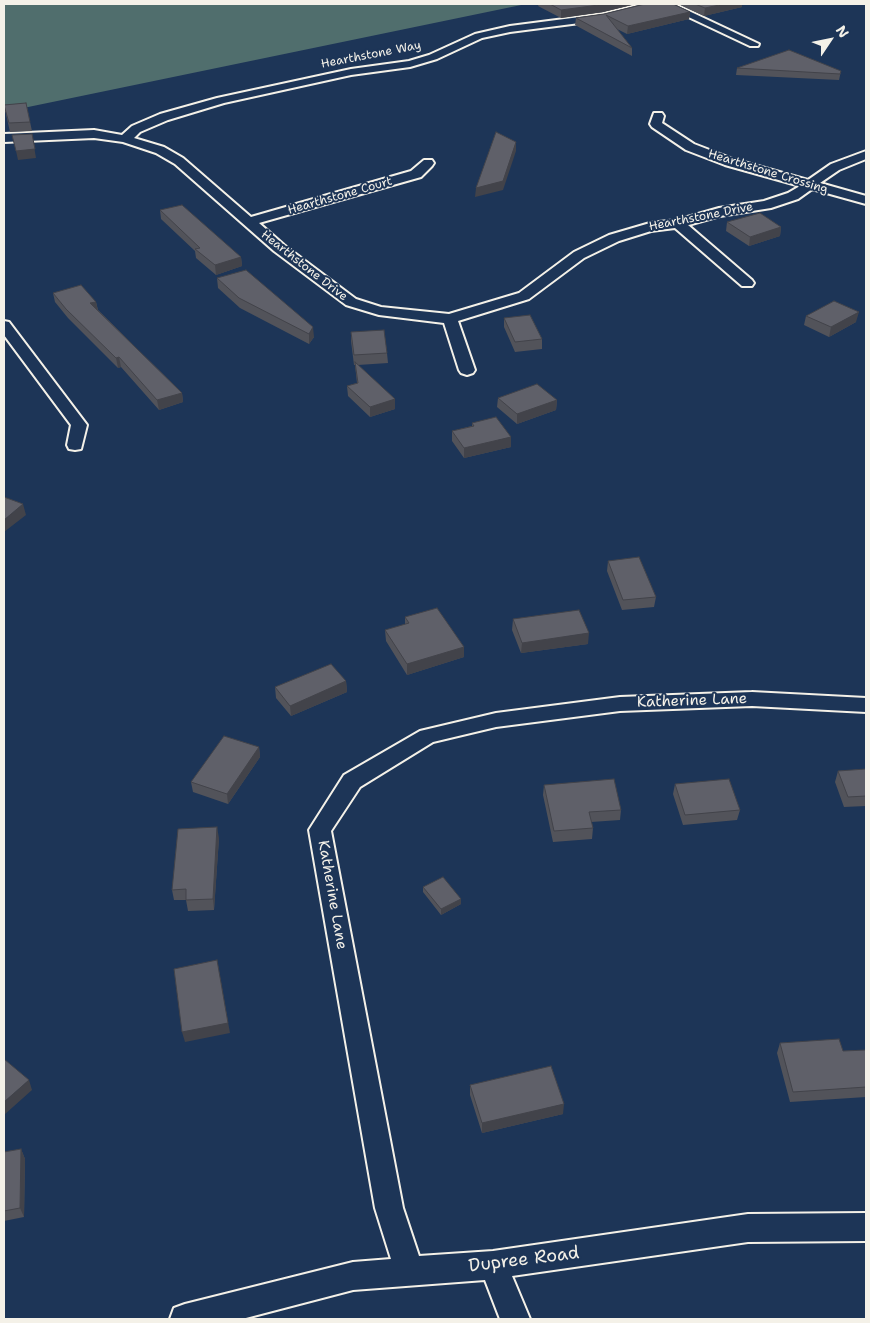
<!DOCTYPE html>
<style>
body{margin:0}
#map{position:relative;width:870px;height:1323px;overflow:hidden;background:#1d3557;font-family:"Shantell Sans",sans-serif}
canvas{display:block}
.frame{position:absolute;inset:0;border:5px solid #f4f1e8;pointer-events:none}
.north{position:absolute;left:805px;top:15px;width:50px;height:50px;-webkit-text-stroke:4px #1d3557;paint-order:stroke;rotate:56deg;font-size:14px;font-weight:700;line-height:20px;text-align:center;color:#f4f1e8}
.north::after{content:'';display:block;margin:auto;width:18px;height:22px;background:#f4f1e8;clip-path:polygon(50% 0,100% 100%,50% 72%,0 100%)}
</style>
<div id="map">
<canvas width="870" height="1323"></canvas>
<div class="frame"></div>
<div class="north">N</div>
</div>
<script>
const context = document.querySelector('canvas').getContext('2d');
context.lineJoin = 'round';
function fill(path, color) {
  context.fillStyle = color;
  context.fill(path, 'evenodd');
}
function shape(rows) {
  const path = new Path2D();
  for (const r of rows) {
    path.moveTo(r[0], r[1]);
    for (let i = 2; i < r.length; i += 2) path.lineTo(r[i], r[i + 1]);
  }
  return path;
}
function strokePath(path, color, width, dash) {
  context.strokeStyle = color;
  context.lineWidth = width;
  context.lineCap = dash ? 'butt' : 'round';
  context.setLineDash(dash || []);
  context.stroke(path);
}
function label(font, color, halo, rows, align = 'center') {
  context.font = font + ' "Shantell Sans",sans-serif';
  context.lineWidth = 4;
  context.setLineDash([]);
  context.textBaseline = 'middle';
  context.strokeStyle = halo;
  context.fillStyle = color;
  for (const [text, x, y, turn = 0] of rows) {
    context.save();
    context.translate(x, y);
    context.rotate((+turn || 0) * Math.PI / 180);
    context.textAlign = isNaN(turn) ? turn : align;
    if (halo) context.strokeText(text, 0, 0);
    context.fillText(text, 0, 0);
    context.restore();
  }
}
fill(shape([
 [4,4,526,4,4,112]
]), '#506e6d');
const street = shape([
 [643,4,659,4,658,6,603,20,510,32,482,38,437,59,410,67,351,75,224,103,168,120,140,132,134,138,164,147,183,158,251,217,411,171,424,160,432,160,434,163,432,166,421,177,259,223,284,245,356,299,381,307,449,314,519,293,574,252,609,235,650,223,677,220,719,208,764,201,788,193,800,186,725,165,686,150,652,127,650,124,654,113,662,113,664,116,662,123,694,144,733,159,808,180,831,164,866,151,866,159,839,170,820,183,866,196,866,204,812,189,798,199,771,208,720,216,688,225,752,280,754,283,752,286,742,286,675,228,651,231,619,241,584,258,529,299,458,321,475,370,473,373,467,375,461,373,459,370,444,323,379,315,346,305,274,251,175,164,156,153,123,142,94,138,4,142,4,134,94,130,122,135,132,126,160,114,217,98,351,69,409,61,429,55,475,34,510,26,603,14,643,4],
 [661,4,674,4,759,44,758,46,750,46,661,4],
 [4,321,9,322,87,425,81,449,75,450,69,449,67,445,71,425,4,335,4,321],
 [752,692,866,698,866,712,752,706,620,711,496,727,433,742,360,787,331,831,403,1208,419,1256,493,1251,748,1214,866,1213,866,1241,748,1242,512,1276,530,1319,500,1319,485,1280,353,1290,242,1319,170,1319,174,1308,185,1304,353,1262,391,1259,375,1208,309,830,344,775,420,731,496,713,620,697,752,692]
]);
strokePath(street, '#f4f1e8', 4);
fill(street, '#1d3557');
fill(shape([
 [539,4,636,4,603,12,561,18,538,6],
 [678,4,742,4,742,7,704,16],
 [690,12,689,19,627,34,617,29,632,48,632,56,575,25,576,18,604,14],
 [737,68,841,71,839,80,736,75],
 [26,103,32,131,10,132,4,105],
 [160,210,241,257,242,266,216,275,196,258,195,251,161,219],
 [727,222,781,227,780,236,749,246,726,231],
 [217,278,314,337,309,344,240,308,218,288],
 [53,293,96,302,98,310,182,393,183,402,159,410,121,367,118,368,68,318,55,302],
 [806,316,856,322,829,337,804,325],
 [504,318,542,339,542,349,515,352,504,327],
 [351,332,387,353,388,363,358,365,395,399,395,409,370,417,348,396,347,386,357,383,355,365,354,365,351,341],
 [498,398,557,400,556,410,517,424,497,407],
 [472,423,511,447,464,458,452,441,452,431,472,426],
 [608,561,656,597,654,607,622,610,607,571],
 [405,617,464,647,464,657,407,675,386,641,385,630,405,625],
 [513,619,588,644,521,653,512,630],
 [346,681,347,692,291,716,276,698,275,687],
 [259,747,260,757,228,804,193,792,191,782],
 [866,769,866,806,844,807,835,782,838,771],
 [675,784,740,810,737,820,683,825,673,794],
 [544,785,621,810,620,820,591,822,593,828,592,839,553,842,543,795],
 [219,838,214,910,188,911,186,900,174,900,172,890],
 [423,887,461,904,441,915,423,892],
 [780,1043,843,1051,866,1050,866,1097,790,1102,777,1053],
 [470,1085,563,1114,482,1133,470,1095],
 [21,1149,25,1159,24,1217,4,1221,4,1152]
]), '#52535a');
fill(shape([
 [606,4,636,4,603,12,561,18,561,10],
 [724,4,742,4,742,7,704,16,705,8],
 [690,12,689,19,627,34,628,26],
 [32,134,36,158,18,160,16,151],
 [516,142,516,151,503,190,475,197,476,188],
 [781,227,780,236,749,246,750,237],
 [241,257,242,266,216,275,215,265],
 [96,302,98,311,90,303],
 [859,312,856,322,829,337,831,327],
 [313,327,314,337,309,344,309,334],
 [119,357,121,367,118,368,116,358],
 [182,393,183,402,159,410,157,400],
 [395,399,395,409,370,417,370,407],
 [557,400,556,410,517,424,517,414],
 [511,437,511,447,464,458,464,448],
 [23,504,26,515,4,532,4,520],
 [589,633,588,644,521,653,522,643],
 [464,647,464,657,407,675,407,664],
 [346,681,347,692,291,716,290,706],
 [259,747,260,757,228,804,227,794],
 [217,827,219,838,214,910,213,899],
 [461,899,461,904,441,915,441,909],
 [217,960,230,1033,185,1042,182,1032],
 [29,1080,32,1090,4,1115,4,1102],
 [564,1104,563,1114,482,1133,482,1123],
 [21,1149,25,1159,24,1217,20,1208]
]), '#42434a');
const building = shape([
 [550,4,606,4,561,10,550,4],
 [645,4,673,4,690,12,628,26,606,15,632,48,576,18,604,14,645,4],
 [695,4,724,4,705,8,695,4],
 [789,50,841,71,840,74,737,68,789,50],
 [26,103,30,122,9,123,4,105,26,103],
 [496,132,516,142,503,181,476,188,496,132],
 [32,134,35,149,16,151,12,135,32,134],
 [182,205,241,257,215,265,195,249,200,248,160,210,182,205],
 [760,213,781,227,750,237,727,222,760,213],
 [246,270,313,327,309,334,239,298,217,278,246,270],
 [81,285,96,302,90,303,182,393,157,400,119,357,116,358,66,309,53,293,81,285],
 [834,301,859,312,831,327,806,316,834,301],
 [530,315,542,339,515,342,504,318,530,315],
 [384,330,387,353,354,355,351,332,384,330],
 [355,362,395,399,370,407,347,386,358,383,355,362],
 [537,384,557,400,517,414,498,398,537,384],
 [496,417,511,437,464,448,452,431,474,426,472,423,496,417],
 [4,497,23,504,4,520,4,497],
 [639,557,656,597,623,600,608,561,639,557],
 [437,608,464,647,407,664,385,630,409,623,405,617,437,608],
 [579,610,589,633,522,643,513,619,579,610],
 [331,664,346,681,290,706,275,687,331,664],
 [224,736,259,747,227,794,191,782,224,736],
 [866,769,866,796,848,797,838,771,866,769],
 [614,779,621,810,589,812,593,828,554,831,544,785,614,779],
 [729,779,740,810,685,815,675,784,729,779],
 [217,827,213,899,186,900,186,889,172,890,178,829,217,827],
 [443,877,461,899,441,909,423,887,443,877],
 [217,960,228,1023,182,1032,174,969,217,960],
 [839,1039,843,1051,866,1050,866,1087,793,1092,780,1043,839,1039],
 [4,1059,29,1080,4,1102,4,1059],
 [551,1066,564,1104,482,1123,470,1085,551,1066],
 [21,1149,20,1208,4,1211,4,1152,21,1149]
]);
fill(building, '#5f6069');
strokePath(building, '#42434a', 1);
label('12px', '#f4f1e8', '#1d3557', [
 ["Hearthstone Way",371,55,-11],
 ["Hearthstone Crossing",768,172,17],
 ["Hearthstone Court",340,196,-16],
 ["Hearthstone Drive",701,217,-11],
 ["Hearthstone Drive",304,266,38]
]);
label('15px', '#f4f1e8', '#1d3557', [
 ["Katherine Lane",692,701,-2],
 ["Katherine Lane",332,895,80]
]);
label('18px', '#f4f1e8', '#1d3557', [
 ["Dupree Road",524,1260,-7]
]);
</script>
